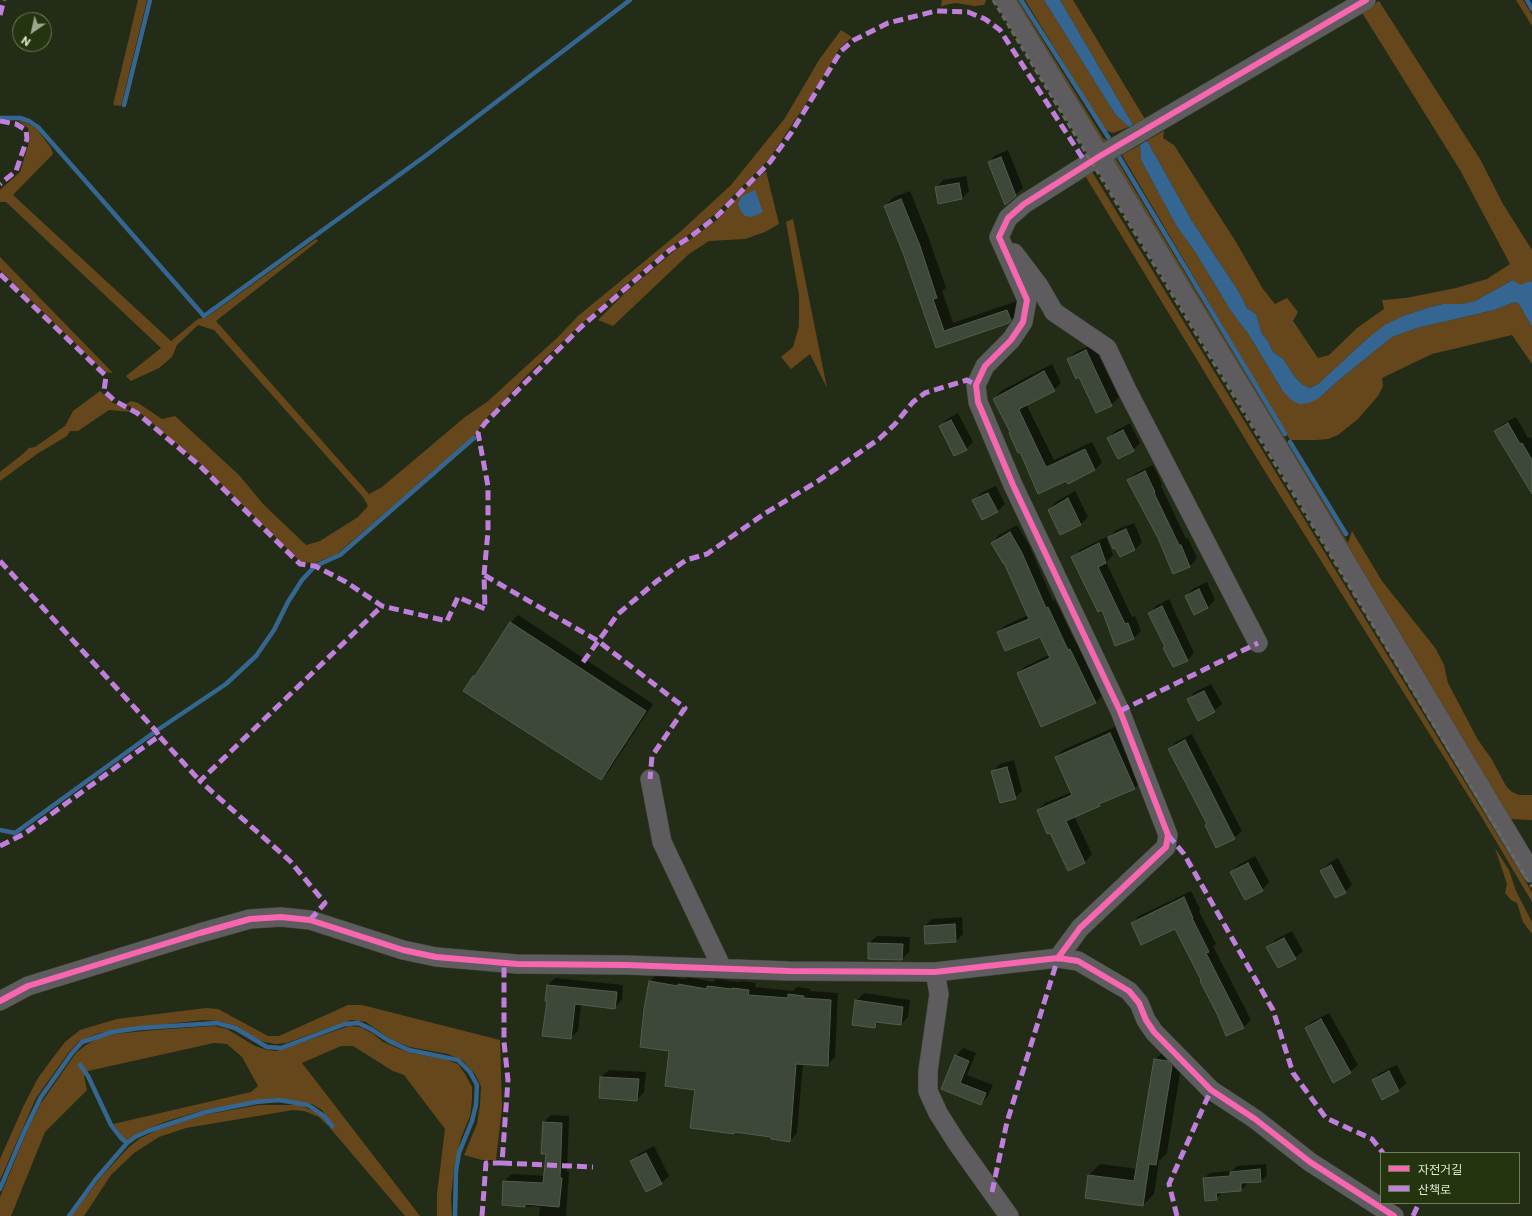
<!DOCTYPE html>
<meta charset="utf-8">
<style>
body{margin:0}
#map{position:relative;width:1532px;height:1216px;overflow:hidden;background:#232c16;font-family:Commissioner,"Noto Sans KR",sans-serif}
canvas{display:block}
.legend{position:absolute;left:1380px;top:1152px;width:140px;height:52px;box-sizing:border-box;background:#24340e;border:1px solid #6e7c5c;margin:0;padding:5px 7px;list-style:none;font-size:12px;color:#dee9d2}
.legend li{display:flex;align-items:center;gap:8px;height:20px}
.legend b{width:20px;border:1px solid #6e7c5c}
.north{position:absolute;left:12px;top:12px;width:40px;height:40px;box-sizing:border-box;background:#24340e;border:1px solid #6e7c5c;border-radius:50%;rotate:214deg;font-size:11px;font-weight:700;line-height:16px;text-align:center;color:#dee9d2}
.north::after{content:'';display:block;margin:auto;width:14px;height:18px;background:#9da790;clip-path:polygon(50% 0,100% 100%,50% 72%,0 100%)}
</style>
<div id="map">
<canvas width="1532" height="1216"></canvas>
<ul class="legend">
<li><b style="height:5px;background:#f766af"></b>자전거길</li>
<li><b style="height:5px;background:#c07fdc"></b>산책로</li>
</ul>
<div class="north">N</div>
</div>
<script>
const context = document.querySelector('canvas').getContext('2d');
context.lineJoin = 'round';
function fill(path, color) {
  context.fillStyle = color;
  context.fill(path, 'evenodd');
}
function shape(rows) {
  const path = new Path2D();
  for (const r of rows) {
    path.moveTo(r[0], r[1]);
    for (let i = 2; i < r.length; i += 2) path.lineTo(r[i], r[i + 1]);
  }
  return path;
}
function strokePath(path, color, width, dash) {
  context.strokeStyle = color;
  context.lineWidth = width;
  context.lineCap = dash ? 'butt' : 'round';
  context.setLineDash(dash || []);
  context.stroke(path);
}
fill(shape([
 [138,0,147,0,121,106,113,105],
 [942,0,986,0,986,1,984,5,975,6,955,3,941,6],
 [1010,0,1018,0,1103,138,1110,143,1105,146],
 [1025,0,1044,0,1115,114,1129,127,1113,133,1105,130],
 [1060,0,1073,0,1145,119,1133,125],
 [1516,0,1523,0,1532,15,1532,26],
 [1379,1,1480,159,1503,204,1532,250,1532,282,1530,281,1520,286,1513,280,1475,301,1462,304,1443,304,1427,308,1403,316,1368,338,1318,384,1310,388,1303,385,1295,377,1283,359,1273,352,1268,341,1262,334,1256,314,1247,308,1239,292,1192,221,1148,142,1146,141,1164,131,1163,138,1174,145,1236,242,1263,289,1275,304,1287,298,1298,312,1293,321,1318,358,1329,355,1357,328,1384,309,1382,300,1406,298,1456,288,1487,279,1510,264,1460,170,1361,11],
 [841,30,852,37,839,49,817,87,769,159,716,213,688,235,670,247,625,285,580,325,527,375,500,405,483,421,476,434,337,554,315,563,301,562,202,465,138,411,126,404,131,401,138,403,162,419,175,416,239,475,264,505,306,545,320,541,358,517,368,506,363,497,214,330,198,325,177,345,172,357,159,368,131,381,126,376,161,348,6,202,0,202,0,190,20,172,30,139,28,128,17,120,27,123,36,128,51,148,53,154,13,195,171,341,198,319,207,317,316,239,318,241,216,321,369,494,382,487,465,417,487,402,558,337,578,316,680,232,731,185,785,118,819,60],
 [1140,145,1141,160,1177,227,1194,250,1231,311,1249,335,1282,390,1319,398,1339,380,1392,337,1417,328,1494,310,1515,302,1519,304,1532,327,1532,364,1512,335,1432,354,1382,378,1383,386,1378,396,1358,419,1338,435,1328,439,1316,440,1290,440,1122,155],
 [1115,157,1348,543,1352,531,1382,581,1436,649,1444,665,1448,683,1478,740,1491,758,1506,786,1512,792,1519,795,1532,795,1532,820,1509,819,1109,161],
 [1091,170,1532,892,1532,902,1481,816,1264,470,1084,174],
 [766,171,779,224,765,232,745,239,709,241,689,254,613,326,598,320,627,291,673,252,717,220,748,186],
 [793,219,827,388,810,354,791,369,781,357,793,347,799,326,799,295,786,222],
 [0,257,113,373,105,372,0,270],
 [100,391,113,403,133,412,109,410,78,431,70,431,67,436,37,454,0,481,0,472,24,453,29,448,35,447,65,426,73,411],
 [1495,848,1509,870,1516,891,1532,922,1532,934,1523,922,1517,903,1511,900,1505,893,1507,884],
 [348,1005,362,1005,500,1040,502,1107,496,1160,482,1160,464,1155,477,1124,480,1105,481,1086,475,1074,462,1060,448,1054,410,1047,391,1040,366,1022,351,1020,286,1043,275,1044,265,1042,256,1039,235,1026,220,1021,203,1020,133,1028,99,1033,79,1041,69,1052,36,1098,0,1180,0,1159,24,1105,38,1078,52,1059,65,1042,80,1030,117,1019,206,1008,218,1009,268,1036,279,1036],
 [214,1026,227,1029,255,1046,267,1050,277,1051,349,1026,360,1027,372,1033,383,1042,397,1048,411,1053,443,1059,458,1064,465,1074,472,1087,472,1100,470,1116,461,1138,454,1168,451,1197,452,1216,437,1216,437,1194,445,1129,404,1075,393,1071,353,1046,341,1046,302,1063,420,1216,405,1216,330,1128,319,1117,304,1111,293,1110,186,1128,159,1137,134,1153,111,1175,84,1216,71,1216,101,1177,128,1148,139,1139,157,1130,204,1115,259,1105,300,1105,320,1114,330,1128,334,1126,322,1110,312,1104,277,1098,204,1110,167,1121,142,1131,126,1141,113,1124,251,1092,258,1086,242,1057,227,1044,214,1043,88,1071,84,1076,87,1090,45,1132,11,1216,0,1216,0,1197,27,1131,41,1103,76,1053,86,1045,98,1038,114,1034,155,1030]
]), '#66471c');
fill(shape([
 [1044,0,1060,0,1133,125,1129,127,1115,114],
 [1146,141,1148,142,1192,221,1239,292,1247,308,1256,314,1262,334,1268,341,1273,352,1283,359,1295,377,1303,385,1310,388,1318,384,1368,338,1385,325,1403,316,1427,308,1443,304,1462,304,1475,301,1513,280,1520,285,1530,281,1532,282,1532,327,1519,304,1515,302,1494,310,1417,328,1392,337,1339,380,1319,398,1309,403,1299,404,1290,399,1282,390,1249,335,1231,311,1194,250,1177,227,1141,160,1140,145],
 [755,190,763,212,752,217,745,216,740,210,738,203,742,196]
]), '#356691');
fill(shape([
 [1008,150,1023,188,1005,204,989,162,996,155],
 [966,176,969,191,962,198,939,202,936,188,943,180],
 [910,191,928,236,946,288,942,291,953,323,1017,301,1020,310,1009,322,937,346,885,206,894,197],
 [1093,344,1119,397,1111,405,1079,376,1068,359,1076,352],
 [1052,364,1061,383,1054,390,1026,404,1054,460,1092,442,1102,462,1095,470,1067,480,1039,493,1011,432,994,399,1001,391],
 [958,413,973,442,966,449,940,426,947,419],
 [1516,417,1528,438,1530,437,1532,440,1532,482,1495,431,1503,424],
 [1130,423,1140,443,1133,450,1108,438,1115,431],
 [1153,465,1162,484,1161,486,1186,539,1188,538,1197,558,1190,566,1174,573,1159,537,1129,480,1136,473],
 [996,486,1005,504,997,512,974,500,981,493],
 [1075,491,1088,517,1081,524,1049,510,1056,502],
 [1134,523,1142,542,1135,550,1116,546,1109,537,1116,530],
 [1017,525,1029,545,1053,601,1055,600,1076,643,1077,642,1103,695,1096,702,1018,673,1026,666,1049,655,1040,635,998,632,1006,625,1029,615,1005,561,992,543,999,535],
 [1106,537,1113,555,1106,562,1132,617,1135,616,1141,631,1133,639,1103,608,1072,558,1080,550],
 [1207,582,1215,600,1208,607,1195,613,1186,596,1194,588],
 [1169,599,1194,653,1187,660,1166,646,1149,613,1156,606],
 [518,615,653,704,608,772,601,779,474,676,479,671,511,622],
 [1211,684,1222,704,1214,711,1188,699,1195,692],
 [1117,726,1142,781,1135,788,1104,801,1100,805,1074,816,1092,854,1085,862,1068,869,1050,831,1038,810,1045,803,1072,792,1056,757,1063,750],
 [1192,734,1242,831,1234,838,1208,824,1169,749,1176,742],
 [1014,760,1022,791,1015,798,992,772,1000,764],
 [1255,856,1269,882,1262,890,1231,872,1238,865],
 [1338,858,1352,885,1345,892,1321,871,1329,863],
 [1191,891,1200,909,1199,911,1216,944,1213,946,1251,1020,1244,1027,1226,1035,1202,980,1175,927,1132,923,1139,916],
 [962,917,963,934,956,941,925,926,932,919],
 [1292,931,1303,951,1295,958,1268,947,1275,940],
 [877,936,910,937,909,952,902,959,869,958,869,943],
 [657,974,685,979,687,977,713,982,716,979,739,982,741,981,756,983,755,987,793,991,797,987,810,989,810,991,838,993,835,1057,827,1065,803,1063,797,1133,790,1141,772,1137,735,1132,734,1133,670,1050,650,982],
 [555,978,623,985,622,1000,614,1008,581,1004,578,1031,570,1038,548,1000,548,985],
 [864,993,910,1000,908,1017,901,1024,880,1022,874,1027,856,1001],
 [1329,1013,1358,1065,1350,1072,1306,1028,1313,1021],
 [963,1048,976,1053,967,1075,993,1085,988,1096,981,1104,943,1089,956,1056],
 [1167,1048,1183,1055,1167,1153,1159,1161,1154,1194,1143,1205,1086,1197,1089,1175,1100,1164,1137,1169,1155,1060],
 [1397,1065,1406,1083,1399,1090,1382,1098,1373,1080,1380,1073],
 [609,1070,646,1072,644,1092,637,1100,601,1077],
 [551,1115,569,1116,567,1171,569,1171,566,1216,539,1216,540,1207,503,1205,504,1181,512,1174,545,1176,547,1153,542,1153,544,1122],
 [654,1146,669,1176,661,1183,632,1161,639,1154],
 [1266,1164,1267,1175,1261,1181,1247,1182,1247,1184,1241,1190,1222,1192,1216,1199,1204,1178,1210,1173,1232,1171,1237,1166]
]), '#0007');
strokePath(shape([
 [1021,0,1110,140],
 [1527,0,1532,9],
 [124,105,150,0],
 [0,118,20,118,29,121,38,127,204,316,428,154,630,0],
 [1119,157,1285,434],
 [1290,442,1346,534],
 [0,830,15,833,156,731,226,684,256,656,274,630,288,602,302,580,315,566,340,555,474,438],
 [80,1065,88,1076,111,1125,121,1138,127,1143],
 [0,1189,24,1132,41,1097,72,1053,82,1042,112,1032,140,1028,217,1023,235,1028,267,1047,281,1048,345,1024,358,1023,371,1029,389,1041,409,1050,458,1060,470,1072,477,1085,476,1105,472,1121,459,1153,456,1171,455,1216],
 [69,1216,96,1179,127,1143,135,1137,148,1131,169,1124,206,1112,256,1102,279,1100,308,1105,324,1116,332,1126]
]), '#356691', 4.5);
const building = shape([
 [1001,157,1016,196,1005,205,988,162,1001,157],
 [959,183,962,199,938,204,935,187,959,183],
 [901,199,920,246,937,298,933,299,944,331,1007,310,1011,320,1009,323,936,348,903,253,884,206,901,199],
 [1086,350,1112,406,1096,413,1079,377,1076,379,1067,359,1086,350],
 [1044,371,1055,391,1019,409,1019,410,1045,465,1047,467,1085,449,1095,470,1068,484,1066,481,1038,494,1020,452,1018,453,1009,433,1010,432,993,399,1044,371],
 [951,420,967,450,954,456,939,426,951,420],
 [1508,423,1520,444,1522,443,1532,460,1532,494,1494,431,1508,423],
 [1123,430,1134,451,1118,459,1107,438,1123,430],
 [1145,471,1155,492,1154,493,1179,545,1181,545,1190,567,1173,574,1158,538,1127,480,1145,471],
 [988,493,998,512,982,520,972,500,988,493],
 [1068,498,1081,525,1060,535,1048,510,1068,498],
 [1126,529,1135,550,1120,557,1115,548,1113,549,1108,537,1126,529],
 [1010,532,1022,553,1046,608,1048,607,1068,650,1070,649,1096,703,1041,727,1017,673,1050,658,1040,637,1005,651,997,632,1029,619,1004,563,1003,563,991,543,1010,532],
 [1099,543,1106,563,1098,567,1125,624,1128,623,1134,639,1115,646,1102,610,1098,612,1071,557,1099,543],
 [1199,589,1208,608,1194,615,1185,596,1199,589],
 [1162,606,1188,661,1173,667,1163,648,1165,647,1148,613,1162,606],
 [510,622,646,711,601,780,463,691,473,676,475,676,510,622],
 [1204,691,1215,712,1198,721,1187,699,1204,691],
 [1110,733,1135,789,1099,804,1100,806,1066,821,1085,863,1068,871,1050,833,1047,834,1037,810,1072,795,1055,757,1110,733],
 [1185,740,1235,839,1216,848,1205,825,1207,824,1168,749,1185,740],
 [1007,767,1016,799,1000,803,991,771,1007,767],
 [1248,863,1263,891,1245,900,1230,872,1248,863],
 [1331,865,1346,893,1335,898,1320,871,1331,865],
 [1184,897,1193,918,1192,918,1209,952,1206,953,1244,1028,1226,1036,1217,1014,1200,981,1201,980,1175,929,1141,945,1131,923,1184,897],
 [955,924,956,942,925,944,924,926,955,924],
 [1284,938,1296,959,1278,968,1266,947,1284,938],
 [868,943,903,944,902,960,868,959,868,943],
 [649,981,678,986,678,984,707,989,707,986,732,989,732,988,749,990,748,995,788,998,788,994,804,996,803,998,831,1000,828,1066,796,1064,790,1142,771,1139,771,1137,734,1132,734,1134,690,1128,695,1090,665,1086,669,1051,640,1047,644,1009,649,981],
 [547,985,617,992,615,1009,575,1004,571,1039,542,1036,547,1001,545,1001,547,985],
 [855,1000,903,1007,901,1025,876,1022,875,1028,852,1025,855,1000],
 [1321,1019,1351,1073,1333,1083,1305,1028,1321,1019],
 [955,1055,969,1061,960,1083,986,1093,981,1105,941,1089,955,1055],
 [1154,1059,1168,1061,1172,1066,1156,1165,1149,1164,1143,1206,1085,1198,1088,1175,1134,1181,1154,1059],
 [1389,1071,1399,1091,1382,1100,1372,1080,1389,1071],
 [600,1077,639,1079,637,1101,599,1098,600,1077],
 [543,1122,562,1123,560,1178,562,1178,559,1207,525,1204,525,1207,502,1205,503,1181,543,1183,546,1154,541,1154,543,1122],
 [646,1153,662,1184,646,1192,630,1161,646,1153],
 [1260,1169,1261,1182,1241,1183,1241,1191,1216,1193,1217,1200,1205,1201,1203,1178,1230,1176,1230,1172,1260,1169]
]);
fill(building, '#3d4838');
strokePath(building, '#515d4c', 1);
const minor = shape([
 [1005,0,1277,446,1532,873],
 [1014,253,1039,286,1054,312,1107,348,1127,390,1258,643],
 [650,779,662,842,722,968],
 [1058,958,1080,928,1166,847,1168,835,1120,711,1013,485,978,402,976,385,985,366,1011,340,1023,322,1027,300,999,237,1008,218,1024,204,1100,156,1366,0],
 [935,972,939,994,928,1071,928,1091,938,1113,957,1143,1009,1216],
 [0,1001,28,986,200,933,250,919,281,917,310,920,403,950,436,957,517,964,626,965,789,971,935,972,1058,958,1078,961,1129,991,1139,1003,1146,1020,1154,1032,1211,1090,1255,1119,1310,1162,1394,1216]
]);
strokePath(minor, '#404936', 20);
strokePath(minor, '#5e5c5e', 19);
strokePath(shape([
 [993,0,1532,887]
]), '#666863', 3, [6, 3]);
strokePath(shape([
 [0,15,4,0],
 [0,121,16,124,26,130,27,139,16,171,0,184],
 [0,274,106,376,104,391,115,401,137,413,199,465,300,564,315,566,346,582,382,606,447,621,458,597,485,609,484,575,598,641,685,708,652,756,650,779],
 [0,561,156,731,159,736],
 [484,575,488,531,488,486,478,433,485,423,581,327,670,250,690,237,716,217,770,162,791,133,841,51,854,40,888,23,936,11,968,12,985,19,1000,30,1087,165],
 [583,662,618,614,657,581,686,560,707,554,764,514,818,481,879,439,895,424,913,402,925,393,967,380,976,385],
 [1120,711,1258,643],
 [1168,835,1184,854,1273,1010,1293,1073,1326,1118,1372,1139,1383,1153],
 [0,846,24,834,159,736,200,781],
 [310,920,325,903,290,861,200,781,382,606],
 [502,1163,593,1167],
 [992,1192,1007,1122,1058,958],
 [482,1216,486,1163,502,1163,508,1080,504,1042,504,963],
 [1177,1216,1169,1184,1211,1090],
 [1413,1216,1419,1203]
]), '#c07fdc', 5, [10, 5]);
strokePath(shape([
 [1058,958,1080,928,1166,847,1168,835,1120,711,1013,485,978,402,976,385,985,366,1011,340,1023,322,1027,300,999,237,1008,218,1024,204,1100,156,1366,0],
 [0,1001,28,986,200,933,250,919,281,917,310,920,403,950,436,957,517,964,626,965,789,971,935,972,1058,958,1078,961,1129,991,1139,1003,1146,1020,1154,1032,1211,1090,1255,1119,1310,1162,1394,1216]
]), '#f766af', 6);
</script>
